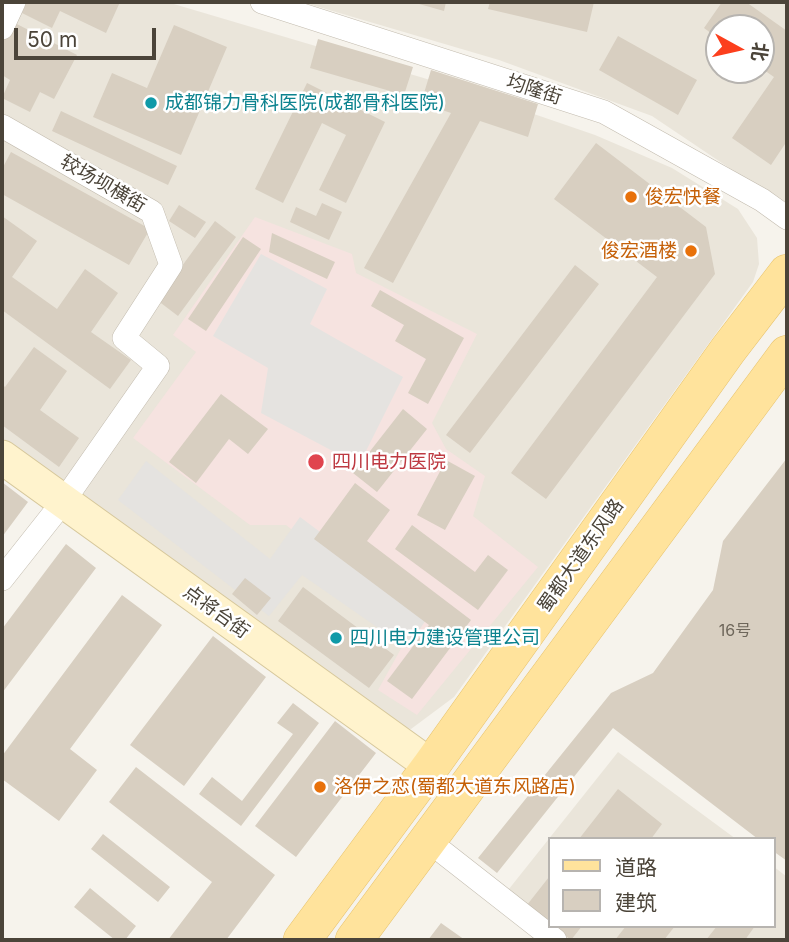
<!DOCTYPE html>
<meta charset="utf-8">
<style>
body{margin:0}
#map{position:relative;width:789px;height:942px;overflow:hidden;background:#f6f3ec;font-family:Inter,"Noto Sans SC",sans-serif}
canvas{display:block}
.frame{position:absolute;inset:0;border:4px solid #4b4439;pointer-events:none}
.legend{position:absolute;left:548px;top:837px;width:228px;height:91px;box-sizing:border-box;background:#fff;border:2px solid #b7b4b0;margin:0;padding:9px 12px;list-style:none;font-size:21px;color:#4b4439}
.legend li{display:flex;align-items:center;gap:14px;height:35px}
.legend b{width:35px;border:2px solid #b7b4b0}
.north{position:absolute;left:705px;top:14px;width:70px;height:70px;box-sizing:border-box;background:#fff;border:2px solid #b7b4b0;border-radius:50%;rotate:98deg;font-size:19px;font-weight:700;line-height:28px;text-align:center;color:#4b4439}
.north::after{content:'';display:block;margin:auto;width:24px;height:32px;background:#fc3f1d;clip-path:polygon(50% 0,100% 100%,50% 72%,0 100%)}
.scale{position:absolute;left:14px;top:28px;width:142px;height:32px;box-sizing:border-box;border:4px solid #4b4439;border-top:0;padding-left:9px;font-size:21px;line-height:24px;white-space:nowrap;color:#4b4439;-webkit-text-stroke:5px #fff;paint-order:stroke}
</style>
<div id="map">
<canvas width="789" height="942"></canvas>
<div class="frame"></div>
<ul class="legend">
<li><b style="height:9px;background:#ffe39c"></b>道路</li>
<li><b style="height:19px;background:#d8cfc1"></b>建筑</li>
</ul>
<div class="north">北</div>
<div class="scale">50 m</div>
</div>
<script>
const context = document.querySelector('canvas').getContext('2d');
context.lineJoin = 'round';
function fill(path, color) {
  context.fillStyle = color;
  context.fill(path, 'evenodd');
}
function shape(rows) {
  const path = new Path2D();
  for (const r of rows) {
    path.moveTo(r[0], r[1]);
    for (let i = 2; i < r.length; i += 2) path.lineTo(r[i], r[i + 1]);
  }
  return path;
}
function strokePath(path, color, width, dash) {
  context.strokeStyle = color;
  context.lineWidth = width;
  context.lineCap = dash ? 'butt' : 'round';
  context.setLineDash(dash || []);
  context.stroke(path);
}
function label(font, color, halo, rows, align = 'center') {
  context.font = font + ' Inter,"Noto Sans SC",sans-serif';
  context.lineWidth = 5;
  context.setLineDash([]);
  context.textBaseline = 'middle';
  context.strokeStyle = halo;
  context.fillStyle = color;
  for (const [text, x, y, turn = 0] of rows) {
    context.save();
    context.translate(x, y);
    context.rotate((+turn || 0) * Math.PI / 180);
    context.textAlign = isNaN(turn) ? turn : align;
    if (halo) context.strokeText(text, 0, 0);
    context.fillText(text, 0, 0);
    context.restore();
  }
}
fill(shape([
 [2,2,167,2,464,90,595,135,672,168,738,209,757,238,759,264,753,282,454,697,411,729,399,727,2,444],
 [302,2,787,2,787,202,774,198,652,116,499,60],
 [719,28,761,28,761,70,719,70],
 [618,752,736,839,549,839,549,926,773,926,773,866,787,877,787,940,567,940,505,894]
]), '#eae5da');
fill(shape([
 [255,217,352,254,356,273,477,334,432,423,446,449,485,476,473,516,538,567,417,715,378,690,413,627,286,525,250,525,133,438,196,352,173,335]
]), '#f6e3e0');
fill(shape([
 [261,254,327,289,310,324,403,377,359,465,261,413,268,368,213,336],
 [146,461,270,559,300,517,430,614,407,648,302,575,269,616,118,500]
]), '#e5e3e0');
fill(shape([
 [27,2,120,2,106,33,60,11,52,28,22,13],
 [412,2,446,2,444,11],
 [490,2,594,2,587,32,488,9],
 [722,2,746,2,787,31,787,141,771,165,732,138,774,77,761,68,761,28,719,28,719,39,704,28],
 [11,21,77,55,54,99,40,92,30,112,2,98,10,80,2,75,2,39],
 [174,25,227,47,181,155,93,117,112,73,147,88],
 [618,36,697,80,678,115,599,70],
 [318,39,413,67,404,95,310,68],
 [431,70,538,104,528,137,480,121,393,283,364,268,451,113,421,103],
 [307,83,385,122,346,203,319,190,346,135,322,123,283,203,255,189],
 [61,111,177,166,168,185,52,131],
 [596,143,706,227,715,274,546,499,511,473,657,277,554,199],
 [11,152,150,229,129,265,2,194,2,169],
 [322,203,342,212,329,240,290,222,296,207,316,216],
 [179,205,206,222,195,238,169,221],
 [2,216,37,241,12,277,57,309,85,269,118,293,91,332,131,360,110,389,2,310],
 [215,221,236,237,178,316,157,300],
 [272,233,335,262,327,279,269,252],
 [243,237,261,249,206,331,188,319],
 [575,265,599,284,470,453,446,435],
 [380,290,464,338,428,404,408,393,426,359,395,341,404,325,371,306],
 [34,347,67,371,40,410,79,438,59,467,2,425,2,384,5,387],
 [221,394,268,429,248,454,229,439,196,483,169,462],
 [403,409,427,429,377,492,353,473],
 [787,458,787,861,773,851,773,839,758,839,613,728,497,873,478,858,611,693,653,673,713,590,723,541],
 [446,460,475,476,445,530,417,515],
 [2,482,28,502,2,537],
 [355,483,390,510,367,541,471,620,412,699,387,681,429,625,314,539],
 [412,525,475,572,488,555,508,570,478,610,395,549],
 [66,544,96,568,2,693,2,629],
 [245,578,271,598,257,615,232,594],
 [303,587,394,655,369,688,278,621],
 [122,595,162,625,70,749,97,770,59,821,2,779,2,756],
 [213,636,266,677,184,786,130,745],
 [293,703,319,723,241,826,199,794,212,777,242,801,293,734,277,723],
 [335,721,376,753,296,857,255,826],
 [136,767,275,875,226,940,168,940,212,882,109,802],
 [618,789,662,824,651,839,579,839],
 [103,834,170,887,158,902,91,849],
 [549,877,549,923,527,905],
 [90,888,136,926,125,940,115,940,74,907],
 [441,923,465,940,428,940],
 [553,926,582,926,571,940],
 [626,926,675,926,664,940,615,940],
 [717,926,755,926,745,940,706,940]
]), '#d8cfc1');
const street = shape([
 [262,2,604,112,762,200,787,218],
 [2,28,14,2],
 [2,126,152,212,171,265,124,338,158,366,63,502,2,579],
 [426,839,555,940]
]);
const secondary = shape([
 [2,457,431,766]
]);
const primary = shape([
 [302,940,431,766,728,350,787,273],
 [354,940,787,354]
]);
strokePath(street, '#c2bbae', 24);
strokePath(secondary, '#d6c79b', 35);
strokePath(primary, '#e6c16a', 38);
strokePath(street, '#fff', 23);
strokePath(secondary, '#fff3cd', 33);
strokePath(primary, '#ffe39c', 37);
for (const [x, y, r, color] of [
 [151,103,7,"#0f9aa8"],
 [631,197,7,"#e8710a"],
 [691,251,7,"#e8710a"],
 [316,462,9,"#e0444e"],
 [336,638,7,"#0f9aa8"],
 [320,787,7,"#e8710a"]
]) {
  const dot = new Path2D();
  dot.arc(x, y, r, 0, 2 * Math.PI);
  context.fillStyle = color;
  context.fill(dot);
  strokePath(dot, '#fff', 2.5);
}
label('16px', '#6e675b', null, [
 ["16号",735,631]
]);
label('19px', '#4b4439', '#fff', [
 ["均隆街",534,90,18],
 ["较场坝横街",103,184,30],
 ["蜀都大道东风路",581,556,-55],
 ["点将台街",216,612,36]
]);
label('19px', '#0d838f', '#fff', [
 ["成都锦力骨科医院(成都骨科医院)",165,103],
 ["四川电力建设管理公司",350,638]
], 'left');
label('19px', '#c56008', '#fff', [
 ["俊宏快餐",645,197],
 ["俊宏酒楼",677,251,"right"],
 ["洛伊之恋(蜀都大道东风路店)",334,787]
], 'left');
label('19px', '#be3a42', '#fff', [
 ["四川电力医院",332,462]
], 'left');
</script>
